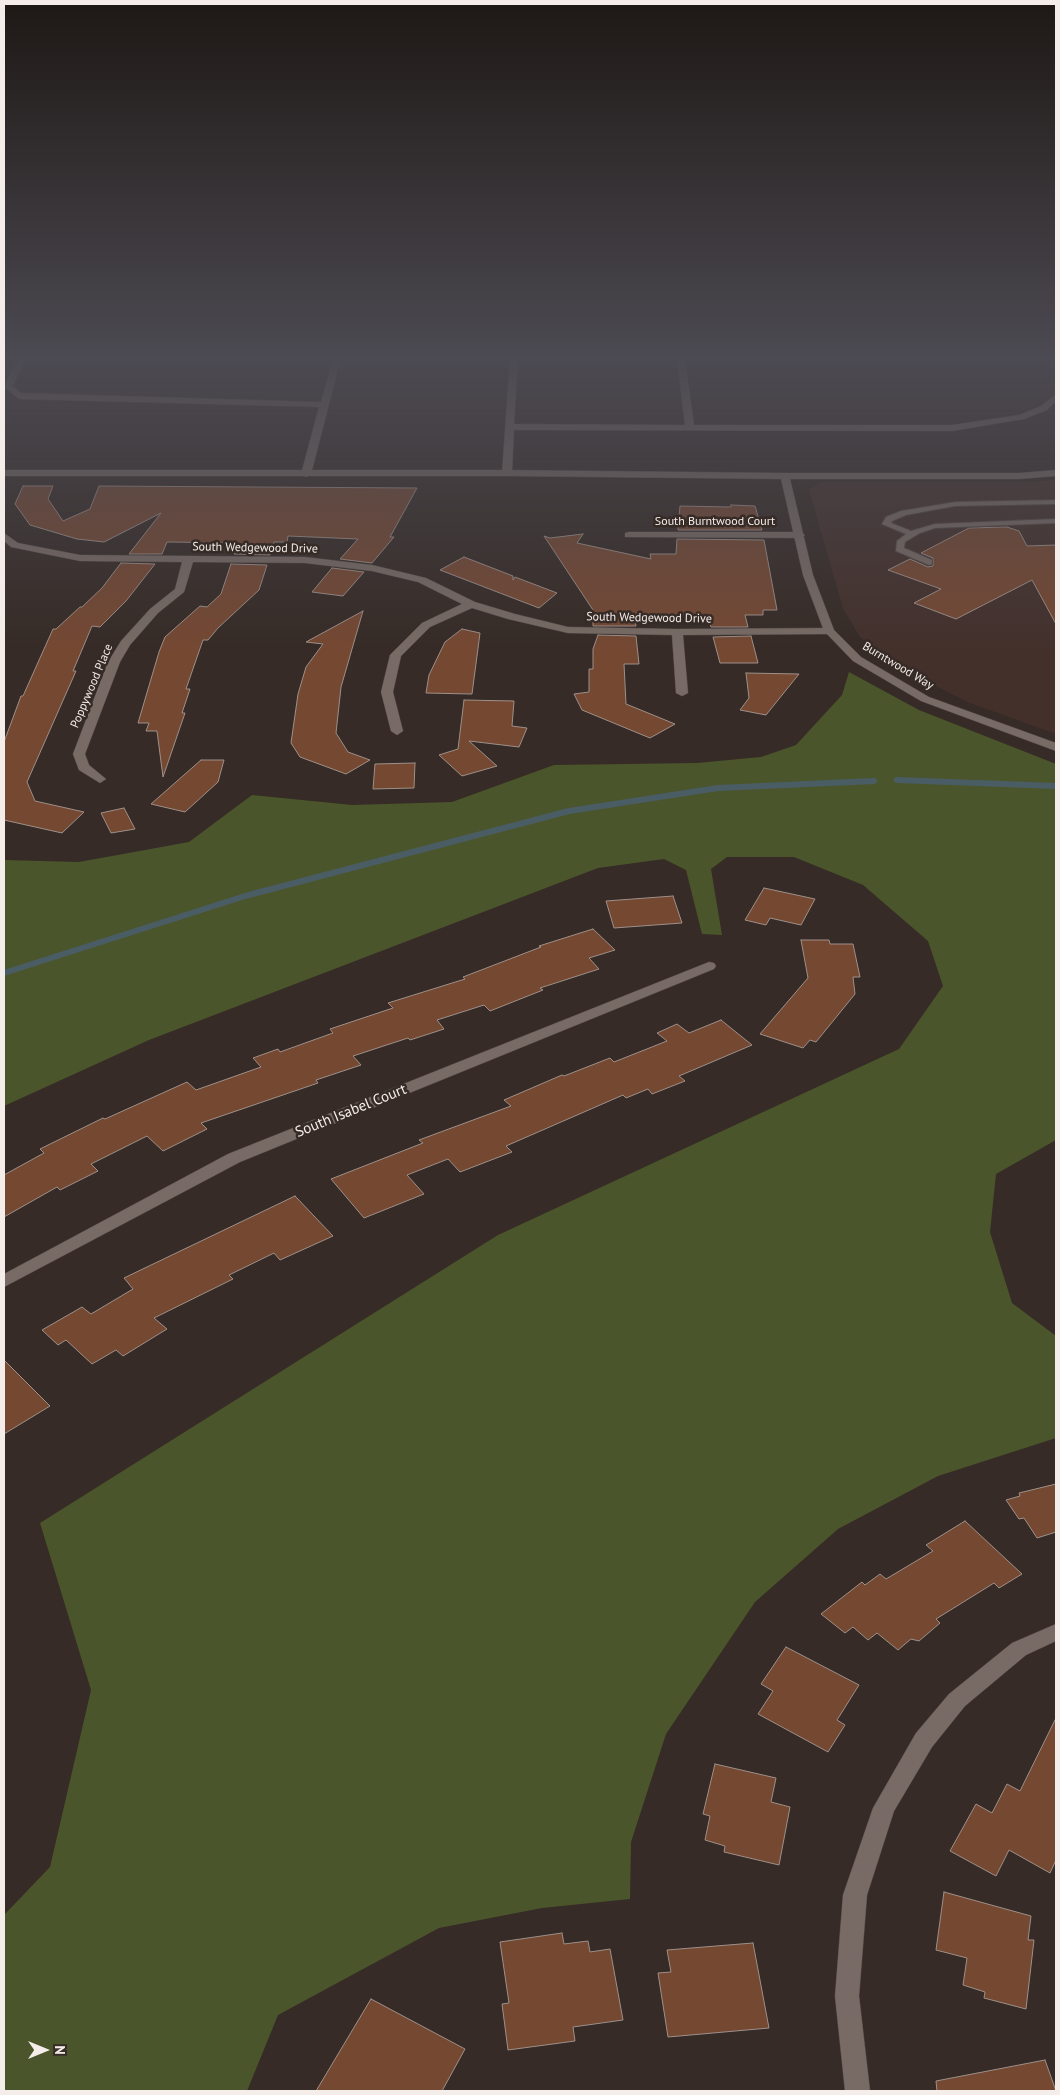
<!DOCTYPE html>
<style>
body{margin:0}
#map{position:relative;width:1060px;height:2095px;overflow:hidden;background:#362b26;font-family:"PT Sans",sans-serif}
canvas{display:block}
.frame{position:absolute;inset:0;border:5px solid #f5edea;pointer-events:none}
.north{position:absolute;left:20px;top:2025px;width:50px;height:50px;-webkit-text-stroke:4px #362b26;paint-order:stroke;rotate:90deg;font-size:14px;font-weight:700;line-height:20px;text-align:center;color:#f5edea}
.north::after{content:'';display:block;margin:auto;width:18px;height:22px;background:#f5edea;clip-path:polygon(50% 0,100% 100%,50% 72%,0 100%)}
</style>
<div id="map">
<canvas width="1060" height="2095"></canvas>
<div class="frame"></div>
<div class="north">N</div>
</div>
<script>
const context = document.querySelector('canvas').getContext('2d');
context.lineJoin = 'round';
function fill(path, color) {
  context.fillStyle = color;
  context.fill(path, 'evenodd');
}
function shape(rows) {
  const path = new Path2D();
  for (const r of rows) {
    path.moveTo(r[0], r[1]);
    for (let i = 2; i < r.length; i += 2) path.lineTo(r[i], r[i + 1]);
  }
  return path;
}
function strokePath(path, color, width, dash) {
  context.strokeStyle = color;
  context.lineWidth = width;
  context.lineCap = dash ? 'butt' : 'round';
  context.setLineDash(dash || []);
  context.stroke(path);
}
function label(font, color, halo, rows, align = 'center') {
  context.font = font + ' "PT Sans",sans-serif';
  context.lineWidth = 5;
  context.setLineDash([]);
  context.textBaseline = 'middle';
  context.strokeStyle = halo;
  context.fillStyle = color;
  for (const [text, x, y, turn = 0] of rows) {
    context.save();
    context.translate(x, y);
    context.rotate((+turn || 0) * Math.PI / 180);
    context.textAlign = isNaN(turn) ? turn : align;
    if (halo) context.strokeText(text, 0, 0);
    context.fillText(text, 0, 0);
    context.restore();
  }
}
fill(shape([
 [1056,480,1056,734,970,703,902,669,860,637,843,609,809,489,822,482,1034,482]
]), '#43302b');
fill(shape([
 [849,672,919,710,1056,764,1056,1140,996,1174,990,1232,1012,1303,1056,1336,1056,1438,938,1476,838,1529,755,1602,666,1734,631,1842,630,1899,542,1908,439,1928,278,2015,247,2091,4,2091,4,1915,50,1867,91,1690,40,1523,498,1235,899,1049,943,986,928,941,863,885,794,857,727,857,711,869,722,935,702,934,686,870,664,859,598,868,149,1040,4,1106,4,860,79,862,189,842,252,795,352,805,452,802,554,765,697,763,761,757,796,745,842,695]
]), '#4b552b');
strokePath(shape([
 [897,780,1056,786],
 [4,973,245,896,569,811,718,788,874,781]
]), '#4b5d64', 6);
const building = shape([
 [23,486,53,486,48,499,63,521,90,509,99,486,417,488,390,537,394,537,372,563,340,559,358,539,288,536,287,542,274,542,270,555,234,554,238,543,167,542,162,554,129,554,161,513,104,542,77,539,30,525,15,504,23,486],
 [731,505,755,506,762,530,678,530,680,506,731,507,731,505],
 [1007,527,1019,531,1027,546,1056,545,1056,624,1032,580,956,619,914,603,941,589,888,570,910,559,928,567,933,566,933,558,921,553,969,528,1007,527],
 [583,534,577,543,651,559,650,554,676,554,677,539,764,540,777,610,763,610,763,615,745,615,748,627,711,627,707,615,634,614,636,626,593,626,593,610,544,536,550,538,583,534],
 [464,557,513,576,513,580,515,577,557,593,539,608,440,570,464,557],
 [121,563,155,564,126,601,100,627,92,626,73,671,76,671,27,782,35,801,84,812,62,833,4,820,4,742,21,696,23,696,53,629,56,629,80,607,82,607,102,588,121,563],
 [231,564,267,565,259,590,218,628,208,640,203,640,186,689,190,689,182,713,185,713,163,777,157,731,146,731,149,723,138,723,159,652,165,637,200,606,207,607,221,594,231,564],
 [332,568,364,572,343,596,312,592,332,568],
 [363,611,341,687,336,733,348,752,370,760,346,774,300,757,291,743,298,694,306,667,323,644,306,642,363,611],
 [462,629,480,633,472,694,426,693,429,675,445,642,462,629],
 [598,635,636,636,639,664,624,664,626,704,675,724,650,738,582,710,574,694,589,692,589,669,593,669,593,649,598,635],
 [751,636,758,663,720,663,713,637,751,636],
 [746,673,799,674,766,715,740,710,749,698,746,673],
 [464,700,514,701,512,726,527,728,519,747,469,741,497,766,462,776,439,755,458,749,464,700],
 [201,760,224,760,218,782,185,812,151,804,201,760],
 [415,763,414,788,373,789,375,764,415,763],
 [124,808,135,829,111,833,101,813,124,808],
 [764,888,815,899,801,925,770,918,766,925,745,920,764,888],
 [673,896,682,923,614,928,606,901,673,896],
 [593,929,615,950,589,958,599,969,540,988,543,990,490,1011,484,1005,437,1020,444,1029,410,1040,408,1038,353,1056,361,1065,316,1080,318,1083,201,1123,207,1129,163,1151,147,1136,91,1164,98,1171,60,1190,57,1187,4,1217,4,1175,44,1153,40,1149,103,1118,105,1119,187,1082,196,1090,261,1067,253,1058,278,1049,280,1052,333,1033,330,1029,393,1008,388,1003,465,979,463,977,541,947,539,946,593,929],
 [801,940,829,940,830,944,853,944,860,977,853,977,855,994,816,1042,810,1040,803,1048,760,1034,808,978,801,940],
 [721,1020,752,1045,679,1076,685,1081,652,1094,648,1089,626,1098,623,1095,506,1146,512,1152,460,1172,448,1159,407,1175,424,1194,364,1218,331,1179,423,1143,419,1140,511,1106,504,1100,562,1075,564,1076,610,1058,614,1062,667,1041,657,1033,677,1024,689,1033,721,1020],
 [295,1196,333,1236,280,1260,274,1253,229,1275,233,1279,154,1318,167,1329,123,1356,116,1350,92,1364,66,1340,58,1345,42,1330,82,1307,91,1314,133,1289,124,1278,295,1196],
 [4,1360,50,1406,4,1434,4,1360],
 [1056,1484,1056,1532,1037,1538,1024,1518,1019,1519,1006,1500,1020,1496,1019,1493,1056,1484],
 [965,1521,1022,1574,999,1588,994,1583,936,1619,940,1623,919,1641,911,1639,898,1650,877,1633,868,1640,853,1627,845,1633,821,1614,862,1582,865,1585,880,1574,886,1579,933,1551,926,1545,965,1521],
 [786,1647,859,1685,837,1720,845,1725,828,1752,758,1714,773,1691,761,1684,786,1647],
 [1056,1718,1056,1860,1050,1873,1009,1850,996,1876,950,1851,976,1804,992,1813,1007,1784,1020,1791,1056,1718],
 [715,1764,776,1778,771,1802,790,1807,779,1865,724,1852,725,1846,705,1840,710,1816,703,1814,715,1764],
 [944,1892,1031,1916,1028,1940,1034,1940,1026,2009,984,1998,985,1992,963,1985,967,1958,936,1950,944,1892],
 [562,1933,564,1944,588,1941,590,1952,610,1949,623,2020,573,2027,575,2041,508,2050,502,2004,509,2003,500,1942,562,1933],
 [753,1943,769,2028,668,2037,658,1973,671,1972,667,1950,753,1943],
 [371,1999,465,2049,442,2091,316,2091,371,1999],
 [1045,2060,1056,2091,937,2091,936,2081,1045,2060]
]);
fill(building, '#754832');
strokePath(building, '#9e908a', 1);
const lane = shape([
 [1056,500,1056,504,955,506,906,515,892,521,891,523,911,531,935,524,1056,519,1056,523,935,528,920,533,905,542,904,548,932,560,932,564,929,565,896,551,897,541,906,534,882,524,886,517,901,511,955,502,1056,500]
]);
const street = shape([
 [18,358,26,358,13,386,21,393,321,402,333,358,341,358,311,474,306,477,301,474,319,407,19,399,4,387,18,358],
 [510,358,518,358,514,424,685,425,677,358,685,358,694,425,952,425,1019,415,1041,406,1056,394,1056,401,1047,410,1024,419,952,431,514,430,512,473,507,476,502,473,510,358],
 [859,358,867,358,867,361,860,363,859,358],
 [629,532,800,532,805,535,800,538,625,537,625,533,629,532],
 [4,533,18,543,80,555,305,557,372,565,426,578,475,602,515,614,568,627,677,629,829,628,834,631,829,634,683,635,688,693,682,696,676,693,672,635,568,633,508,619,472,608,430,627,401,656,393,692,403,731,397,735,391,731,381,692,390,655,422,623,462,604,418,582,372,571,305,563,193,562,184,592,158,613,130,645,120,662,85,754,89,765,106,779,100,783,79,770,73,754,108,662,121,641,150,609,175,589,182,562,80,561,11,547,4,541,4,533],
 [709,962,714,963,716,966,714,969,240,1162,4,1287,4,1274,228,1154,709,962],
 [1056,1624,1056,1641,1026,1655,965,1706,932,1747,894,1811,867,1895,859,1996,870,2091,845,2091,835,1996,843,1895,873,1808,916,1733,949,1694,1012,1643,1056,1624]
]);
const secondary = shape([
 [4,470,507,470,785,473,1019,473,1056,470,1056,476,1019,479,790,479,813,575,834,630,861,657,929,697,1056,743,1056,751,921,701,853,661,824,631,803,575,781,479,507,476,4,476,4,470]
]);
strokePath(lane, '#514744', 2);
strokePath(street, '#514744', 1);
strokePath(secondary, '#514744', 1);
fill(lane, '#786b65');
fill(street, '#786b65');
fill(secondary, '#786b65');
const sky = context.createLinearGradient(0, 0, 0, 652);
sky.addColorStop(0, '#1e1815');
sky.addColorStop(0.55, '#4c4a52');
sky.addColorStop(1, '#4c4a5200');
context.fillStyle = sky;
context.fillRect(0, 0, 1060, 652);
label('12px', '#f5edea', '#362b26', [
 ["South Burntwood Court",715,522],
 ["South Wedgewood Drive",255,548,1],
 ["South Wedgewood Drive",649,618,1],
 ["Burntwood Way",898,666,31],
 ["Poppywood Place",92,686,-67]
]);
label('15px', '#f5edea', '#362b26', [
 ["South Isabel Court",351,1111,-22]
]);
</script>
